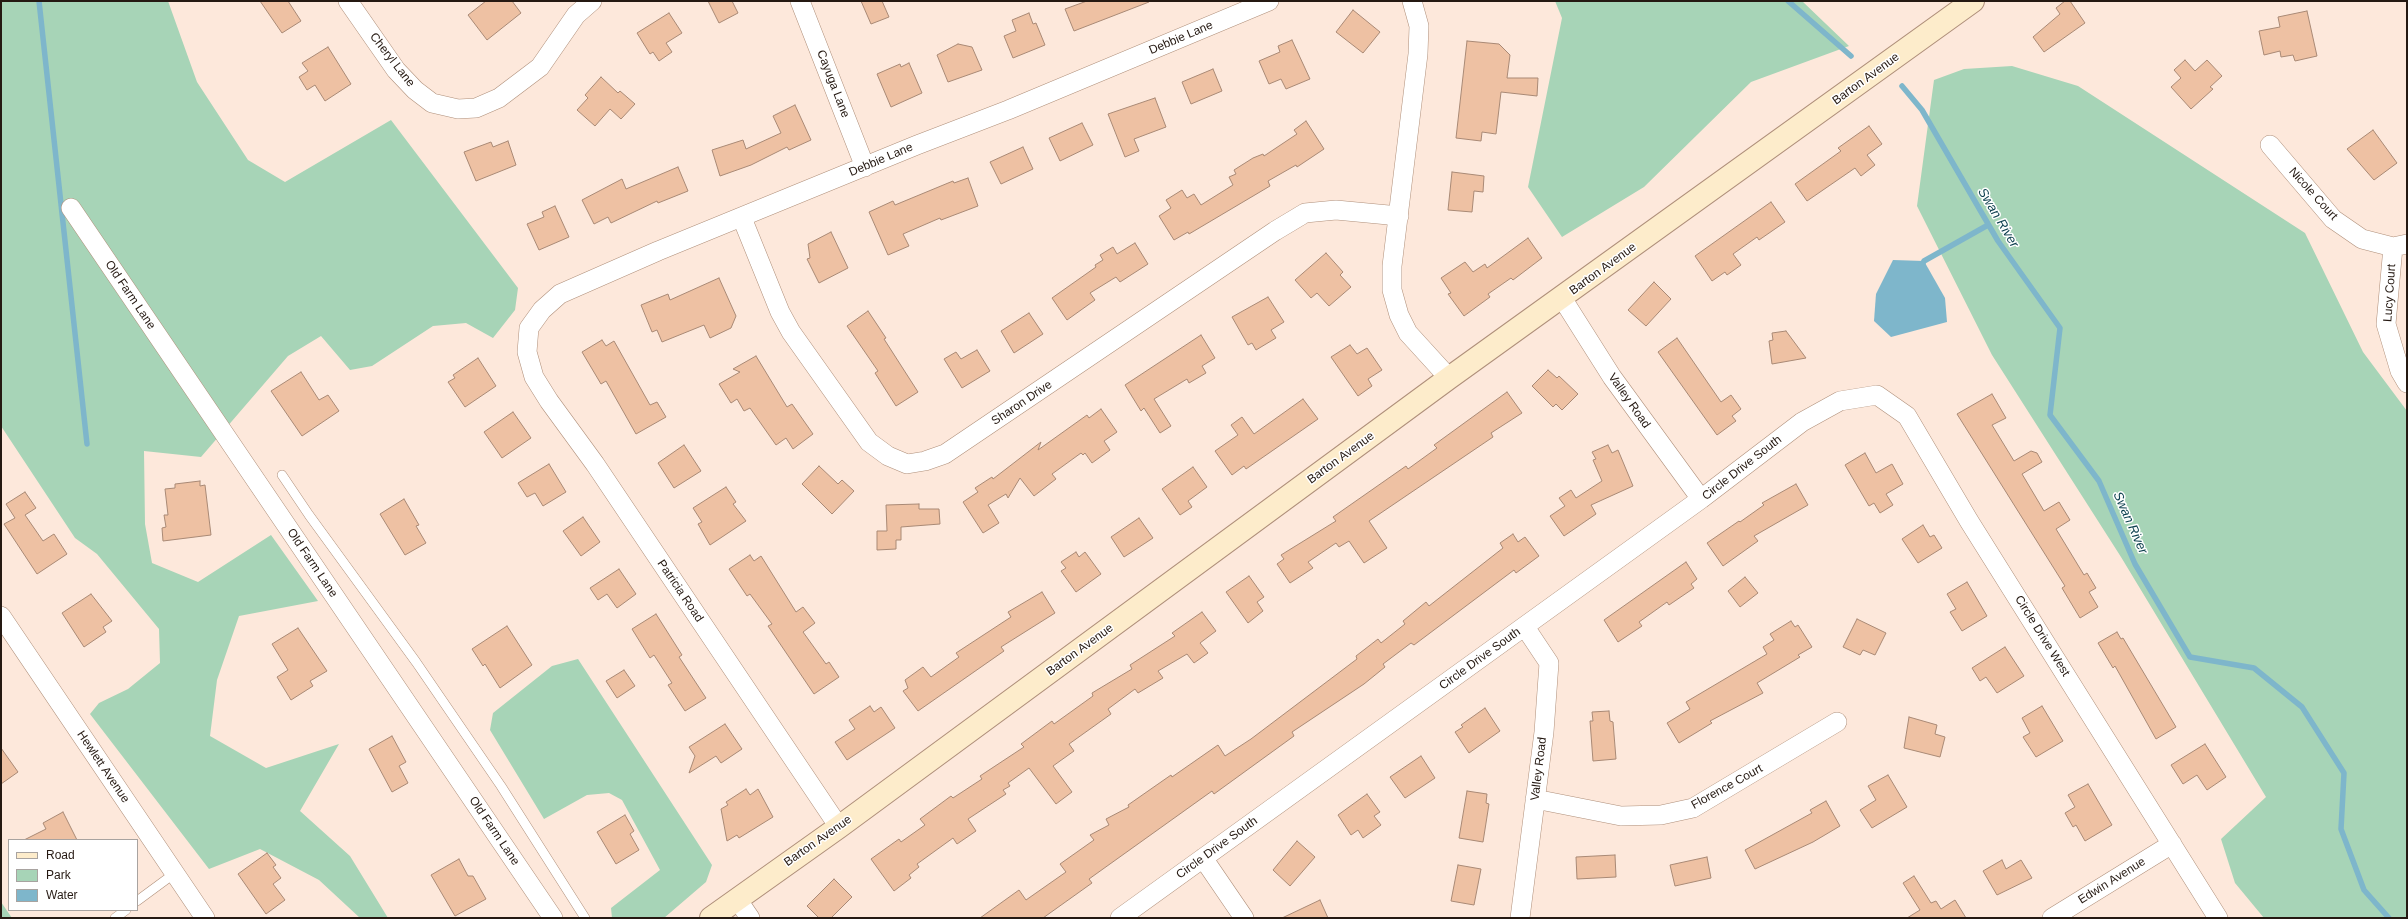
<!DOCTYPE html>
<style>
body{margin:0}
#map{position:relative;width:2408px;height:919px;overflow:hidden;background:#fde8db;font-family:Arial,sans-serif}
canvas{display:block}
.frame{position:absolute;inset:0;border:2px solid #251912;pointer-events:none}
.legend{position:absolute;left:8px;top:839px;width:130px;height:72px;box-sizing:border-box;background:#fff;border:1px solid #a8a3a0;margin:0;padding:5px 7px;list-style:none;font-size:12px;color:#251912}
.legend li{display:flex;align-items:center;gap:8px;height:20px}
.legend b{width:20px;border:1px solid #a8a3a0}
</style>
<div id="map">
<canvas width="2408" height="919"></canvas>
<div class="frame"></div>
<ul class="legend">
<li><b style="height:5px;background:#fdeccb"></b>Road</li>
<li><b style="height:11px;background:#a7d4b7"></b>Park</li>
<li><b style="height:11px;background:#7eb6cb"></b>Water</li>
</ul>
</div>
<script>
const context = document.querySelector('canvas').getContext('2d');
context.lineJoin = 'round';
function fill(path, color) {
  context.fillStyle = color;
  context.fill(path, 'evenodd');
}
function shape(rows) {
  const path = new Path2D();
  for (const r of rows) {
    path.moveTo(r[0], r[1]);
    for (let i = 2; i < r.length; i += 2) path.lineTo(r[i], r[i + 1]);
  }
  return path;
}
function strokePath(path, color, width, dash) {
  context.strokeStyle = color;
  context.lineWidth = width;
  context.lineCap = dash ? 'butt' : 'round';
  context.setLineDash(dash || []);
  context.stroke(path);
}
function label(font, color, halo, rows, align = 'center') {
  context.font = font + ' Arial,sans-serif';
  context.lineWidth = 3;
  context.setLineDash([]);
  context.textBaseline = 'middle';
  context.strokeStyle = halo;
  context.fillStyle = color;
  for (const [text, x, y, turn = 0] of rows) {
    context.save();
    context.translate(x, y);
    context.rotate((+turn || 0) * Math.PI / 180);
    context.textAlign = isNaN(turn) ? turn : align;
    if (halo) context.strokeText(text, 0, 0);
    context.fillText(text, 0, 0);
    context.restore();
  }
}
fill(shape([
 [1,1,168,1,197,82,248,160,285,182,391,120,518,288,515,310,493,338,466,323,433,326,372,366,350,370,321,336,288,356,201,457,144,451,145,524,152,563,198,582,271,535,318,601,239,616,217,680,210,736,266,768,339,744,300,811,350,856,388,918,360,918,319,880,260,849,209,869,90,714,99,703,128,689,160,663,159,629,97,554,75,538,1,426],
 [1555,1,1802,1,1849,46,1751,82,1644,187,1562,237,1528,187,1562,18],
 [2012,66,2078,86,2305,233,2363,352,2407,411,2407,918,2264,918,2235,883,2221,839,2266,797,2121,557,1992,355,1917,206,1934,80,1964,69],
 [578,659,712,865,706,882,664,918,612,918,611,908,660,870,622,800,609,793,587,795,544,819,490,730,493,713,552,666],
 [1,902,12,918,1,918]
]), '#a7d4b7');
fill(shape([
 [1893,260,1924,261,1945,298,1947,322,1891,337,1874,321,1876,294]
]), '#7eb6cb');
strokePath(shape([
 [39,1,87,444],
 [1788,1,1851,56],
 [1902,86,1922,110,1998,241,2060,328,2050,415,2099,481,2135,564,2190,657,2254,668,2302,707,2344,773,2341,829,2364,890,2389,918],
 [1921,267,1924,261,1988,225]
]), '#7eb6cb', 5.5);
const building = shape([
 [260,1,288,1,301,21,282,33,260,1],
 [486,1,512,1,521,13,487,40,468,15,486,1],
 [708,1,732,1,738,13,719,23,708,1],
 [861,1,882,1,889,17,871,24,861,1],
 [1087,1,1149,1,1149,2,1074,31,1065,9,1087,1],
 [2065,1,2070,1,2085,23,2044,52,2033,37,2060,14,2056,8,2065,1],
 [1353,10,1380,32,1363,53,1336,32,1353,10],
 [2307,11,2317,56,2295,61,2293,55,2281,57,2280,51,2264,55,2259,31,2280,27,2278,17,2307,11],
 [669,13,682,33,666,43,672,52,659,61,653,52,650,54,637,33,669,13],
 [1029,13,1033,24,1036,23,1045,45,1013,58,1004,36,1016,31,1012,20,1029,13],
 [1292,40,1310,79,1286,89,1281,79,1269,84,1259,61,1280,52,1278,46,1292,40],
 [1467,41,1499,44,1510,55,1507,78,1538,78,1537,96,1501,92,1496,134,1482,132,1481,141,1456,138,1467,41],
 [958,44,972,47,982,70,948,82,937,55,958,44],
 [328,47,351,84,325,101,315,85,307,90,299,77,308,71,302,63,328,47],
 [2185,60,2195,71,2207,60,2222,76,2210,87,2213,89,2191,109,2171,87,2181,78,2174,70,2185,60],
 [909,63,922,93,891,107,877,74,900,64,901,67,909,63],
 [1213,69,1222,91,1191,104,1182,82,1213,69],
 [601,77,618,93,620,91,635,104,621,119,610,109,595,126,577,110,588,98,585,95,601,77],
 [1155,98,1166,127,1134,139,1139,151,1125,157,1108,114,1155,98],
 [795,105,811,140,789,150,787,147,751,165,720,176,712,150,743,140,746,149,781,133,773,116,795,105],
 [1306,121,1324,149,1297,167,1296,165,1268,181,1270,186,1189,234,1188,232,1174,240,1159,216,1171,208,1166,200,1182,190,1187,198,1194,194,1201,205,1233,185,1229,177,1236,174,1234,170,1253,158,1263,154,1264,156,1297,134,1294,130,1306,121],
 [1082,123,1093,145,1060,161,1049,138,1082,123],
 [1869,126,1882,144,1867,155,1875,165,1861,176,1855,168,1807,201,1795,184,1841,151,1838,148,1869,126],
 [2373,130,2397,163,2374,180,2347,149,2373,130],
 [508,141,516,165,476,181,464,152,491,142,493,147,508,141],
 [1023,147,1033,169,1001,184,990,162,1023,147],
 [678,167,688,191,658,203,657,201,611,223,608,217,594,224,582,200,622,179,626,189,678,167],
 [1452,172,1484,176,1483,192,1474,191,1472,212,1448,210,1452,172],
 [968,178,978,206,941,220,940,218,903,234,909,246,888,255,869,212,893,201,895,205,953,181,954,183,968,178],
 [1771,202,1785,222,1759,240,1757,237,1733,254,1741,265,1727,275,1725,272,1712,281,1695,256,1771,202],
 [555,206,569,237,539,250,527,224,544,217,542,212,555,206],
 [831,232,848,268,819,283,807,259,810,258,808,244,831,232],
 [1528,238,1542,258,1513,280,1511,278,1488,294,1490,297,1464,316,1448,294,1451,293,1441,278,1465,262,1473,272,1485,264,1487,268,1528,238],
 [1135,243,1148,264,1120,282,1116,277,1090,293,1095,300,1067,320,1052,298,1096,267,1095,265,1103,260,1100,255,1113,247,1117,254,1135,243],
 [1326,253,1343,272,1340,275,1351,287,1329,306,1317,293,1311,298,1295,280,1326,253],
 [719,278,736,316,731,328,710,338,704,325,662,342,657,330,652,332,641,305,668,294,670,300,719,278],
 [1654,282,1671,299,1646,326,1628,310,1654,282],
 [1268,297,1284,322,1271,330,1276,338,1256,350,1252,343,1248,345,1232,317,1268,297],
 [868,311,886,338,884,339,918,392,896,406,875,373,878,371,847,326,868,311],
 [1029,313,1043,334,1014,353,1001,331,1029,313],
 [1786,331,1806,358,1772,364,1769,341,1773,340,1772,333,1786,331],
 [1201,335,1215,358,1202,366,1206,373,1189,383,1187,379,1154,399,1171,426,1160,433,1144,408,1141,411,1125,385,1201,335],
 [1677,338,1721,402,1731,395,1741,409,1732,416,1736,421,1717,435,1658,352,1677,338],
 [602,340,606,346,614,341,650,405,657,402,666,417,636,434,606,381,601,384,582,352,602,340],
 [1350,345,1357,354,1367,348,1382,370,1368,379,1372,386,1358,396,1331,357,1350,345],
 [977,350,990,371,962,388,944,359,956,352,961,359,977,350],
 [756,356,787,407,792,404,813,434,793,449,786,438,776,445,750,408,744,411,737,399,731,403,719,384,740,372,733,369,756,356],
 [478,358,496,386,465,407,448,382,455,378,453,375,478,358],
 [1548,370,1557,378,1559,376,1578,394,1562,410,1556,404,1553,407,1532,386,1548,370],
 [301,372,319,400,328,395,339,411,302,436,271,391,301,372],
 [1507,392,1522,413,1491,433,1493,437,1369,521,1387,548,1364,563,1349,541,1339,547,1336,543,1308,562,1313,568,1290,583,1277,564,1284,559,1281,555,1336,521,1333,517,1406,466,1408,469,1437,448,1434,445,1507,392],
 [1992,394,2006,418,1992,425,2014,461,2031,451,2037,453,2042,462,2022,474,2044,511,2059,502,2070,520,2056,529,2084,575,2087,573,2096,588,2089,592,2098,607,2080,618,2062,588,2065,586,1957,414,1992,394],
 [1303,399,1318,419,1246,469,1244,466,1232,475,1215,451,1238,435,1231,425,1242,417,1254,434,1303,399],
 [1101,409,1117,432,1104,441,1110,450,1092,463,1085,453,1083,455,1081,453,1052,474,1056,479,1034,496,1020,478,1008,498,1006,494,988,505,999,523,983,533,963,502,978,492,975,488,992,477,993,479,1041,442,1038,450,1087,415,1089,418,1101,409],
 [513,412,531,438,502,458,484,432,513,412],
 [684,445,701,471,674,488,658,463,684,445],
 [1608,445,1612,453,1618,450,1633,486,1591,505,1596,514,1564,536,1550,516,1565,506,1559,498,1571,490,1576,498,1602,481,1593,460,1596,459,1592,452,1608,445],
 [1865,453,1876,473,1892,464,1903,484,1886,494,1893,505,1880,513,1874,503,1869,506,1845,465,1865,453],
 [549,464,566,492,543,506,535,493,527,497,518,483,549,464],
 [819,466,838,484,842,480,854,491,832,514,802,484,819,466],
 [1193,467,1207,487,1188,501,1192,507,1180,515,1162,489,1193,467],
 [200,481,200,486,205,485,211,535,163,541,162,528,166,527,164,515,168,515,165,489,175,488,175,484,200,481],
 [1796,484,1808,505,1754,536,1758,541,1723,566,1707,543,1739,521,1740,522,1764,505,1762,503,1796,484],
 [726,487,736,502,733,504,746,521,710,545,698,524,702,522,693,508,726,487],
 [25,492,36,508,25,515,43,541,54,534,67,554,37,574,4,524,15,518,6,504,25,492],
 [404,499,419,525,416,526,426,543,405,555,380,514,404,499],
 [919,504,919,509,939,509,940,524,901,527,901,540,896,540,896,549,877,550,877,531,887,531,886,505,919,504],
 [583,517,600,542,581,556,563,531,583,517],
 [1139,518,1153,538,1124,557,1111,537,1139,518],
 [1923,525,1930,537,1934,535,1942,548,1918,563,1902,539,1923,525],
 [1513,534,1518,542,1525,537,1539,556,1516,573,1514,570,1414,645,1411,643,1383,664,1385,667,1364,684,1292,732,1294,736,1214,794,1212,791,1089,879,1092,883,1043,918,980,918,1019,890,1026,900,1066,872,1060,864,1094,840,1090,835,1109,825,1106,819,1129,807,1128,805,1171,775,1172,777,1218,745,1225,756,1251,739,1357,659,1356,656,1378,639,1381,643,1405,624,1403,621,1426,602,1429,606,1503,548,1500,543,1513,534],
 [1076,552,1079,557,1085,552,1101,574,1076,592,1061,571,1066,568,1061,562,1076,552],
 [750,555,754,561,761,556,796,612,803,607,815,623,803,632,826,664,829,662,839,677,814,694,768,626,772,624,750,594,747,596,729,569,750,555],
 [1686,562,1697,579,1691,584,1694,588,1669,605,1667,602,1639,622,1642,626,1618,642,1604,620,1686,562],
 [619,569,636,594,617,608,607,594,598,600,590,588,619,569],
 [1249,576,1264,597,1257,602,1263,611,1248,623,1226,592,1249,576],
 [1745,577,1758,593,1740,607,1728,591,1745,577],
 [1967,582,1987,616,1962,631,1950,612,1956,609,1947,594,1967,582],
 [1042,592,1055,613,1001,647,1004,651,918,711,903,691,908,688,905,680,923,667,931,677,959,657,956,653,1011,617,1008,612,1042,592],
 [91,594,112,621,103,627,106,632,84,647,62,613,91,594],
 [1202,612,1216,631,1200,643,1208,653,1194,663,1187,654,1158,671,1163,678,1138,693,1135,689,1108,709,1111,714,1069,744,1074,751,1053,766,1072,792,1056,804,1029,768,1008,783,1010,786,1003,790,1006,794,968,819,976,831,957,844,953,838,917,864,919,867,909,875,911,878,894,891,871,859,899,839,901,842,925,825,920,819,951,796,953,798,982,779,980,776,1024,747,1021,744,1052,721,1054,724,1093,696,1092,693,1132,669,1130,665,1175,636,1172,633,1202,612],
 [656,614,682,655,679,657,706,698,685,711,668,685,672,683,654,655,650,658,632,629,656,614],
 [1857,619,1886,633,1875,655,1863,650,1860,655,1843,647,1857,619],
 [1791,621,1795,627,1798,625,1812,647,1798,655,1800,657,1757,683,1763,693,1710,721,1712,723,1679,743,1667,723,1690,709,1686,702,1767,654,1763,647,1774,640,1770,634,1791,621],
 [507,626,532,665,500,688,485,664,483,666,472,649,507,626],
 [298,628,327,671,310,681,313,686,291,700,277,677,288,670,272,644,298,628],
 [2117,632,2121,639,2123,638,2176,727,2156,739,2115,666,2113,668,2098,643,2117,632],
 [2005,647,2024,676,1997,693,1986,677,1980,681,1972,668,2005,647],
 [624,670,635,686,617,698,606,681,624,670],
 [870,706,874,712,881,707,895,728,847,760,835,742,855,729,849,720,870,706],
 [2042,706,2063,741,2036,757,2023,737,2030,733,2022,718,2042,706],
 [1485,708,1500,731,1469,753,1455,732,1463,727,1461,725,1485,708],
 [1609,711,1610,721,1613,722,1616,759,1593,761,1590,721,1593,721,1592,712,1609,711],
 [1909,717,1937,725,1935,734,1945,737,1940,757,1904,748,1909,717],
 [725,724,742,749,721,763,716,756,689,773,695,756,689,747,725,724],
 [392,736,406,762,399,766,408,783,392,792,369,749,392,736],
 [2205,744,2226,777,2207,790,2197,775,2183,784,2171,765,2205,744],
 [1,748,18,772,1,784,1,748],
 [1421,756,1435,778,1405,798,1390,777,1421,756],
 [1888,775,1907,807,1872,828,1860,810,1876,800,1868,786,1888,775],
 [2088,784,2112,825,2085,841,2076,825,2073,827,2065,813,2075,807,2068,795,2088,784],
 [746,789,750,795,758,789,773,817,739,838,737,835,727,841,721,809,728,805,726,802,746,789],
 [1467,791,1487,794,1486,803,1489,804,1483,842,1459,838,1467,791],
 [1367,794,1380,812,1374,816,1381,825,1363,838,1358,830,1351,835,1338,815,1367,794],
 [1826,801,1840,826,1813,842,1755,869,1745,850,1812,813,1810,810,1826,801],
 [63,812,77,840,24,840,46,829,43,823,63,812],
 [625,815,634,831,630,834,639,850,616,864,597,832,625,815],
 [1297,841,1315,857,1290,886,1273,870,1297,841],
 [267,853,276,865,273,867,281,878,273,884,285,900,266,914,238,874,267,853],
 [1615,855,1616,877,1577,879,1576,857,1615,855],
 [1707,857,1711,878,1675,886,1670,865,1707,857],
 [459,859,468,876,473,876,486,899,455,916,431,875,459,859],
 [2002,860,2006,869,2021,860,2032,878,1997,895,1983,871,2002,860],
 [1458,865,1481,869,1474,905,1451,901,1458,865],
 [1914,876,1931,903,1936,901,1941,909,1955,900,1966,918,1907,918,1920,910,1903,883,1914,876],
 [834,879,852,897,831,918,819,918,807,906,834,879],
 [1320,900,1328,918,1282,918,1320,900]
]);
fill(building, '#eec1a3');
strokePath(building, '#a98975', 1);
const lane = shape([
 [282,475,309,515,416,662,501,786,585,918],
 [137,901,175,873],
 [115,918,126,910]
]);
const street = shape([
 [348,1,396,70,415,90,432,103,458,109,476,108,499,98,540,67,576,15,592,1],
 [800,1,865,167],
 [1412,1,1419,26,1418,54,1392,266,1392,290,1399,315,1408,333,1449,378],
 [2270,145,2333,219,2362,239,2393,247,2407,244],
 [71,208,553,918],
 [742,218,780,312,791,332,869,442,888,456,907,464,925,461,945,454,1275,231,1305,213,1336,210,1399,216],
 [2393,247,2386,324,2400,371,2407,383],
 [1562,298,1612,377,1701,499],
 [1,616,205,918],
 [1535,799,1621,816,1661,815,1693,808,1837,722],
 [839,827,595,464,549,401,534,377,527,352,529,328,542,310,560,294,658,251,917,145,1008,110,1269,1],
 [1203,858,1244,918],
 [737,899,750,918],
 [1120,918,1701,499,1802,422,1840,401,1877,395,1907,416,1969,521,2218,918],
 [1520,918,1544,732,1549,663,1525,627],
 [2052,918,2172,844]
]);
const secondary = shape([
 [711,918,839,827,1449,378,1973,1]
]);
strokePath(lane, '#af8f7a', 10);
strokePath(street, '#af8f7a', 20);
strokePath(secondary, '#af8f7a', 24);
strokePath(lane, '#fff', 9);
strokePath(street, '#fff', 19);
strokePath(secondary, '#fdeccb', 22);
label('12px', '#251912', '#fff', [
 ["Debbie Lane",1181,38,-23],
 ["Cheryl Lane",392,60,52],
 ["Barton Avenue",1866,79,-36],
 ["Cayuga Lane",833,84,69],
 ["Debbie Lane",881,160,-23],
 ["Nicole Court",2313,194,48],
 ["Barton Avenue",1603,269,-36],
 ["Lucy Court",2390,293,-86],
 ["Old Farm Lane",130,295,56],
 ["Valley Road",1629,401,55],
 ["Sharon Drive",1022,403,-34],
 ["Barton Avenue",1341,458,-36],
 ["Circle Drive South",1742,468,-38],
 ["Old Farm Lane",312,563,56],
 ["Patricia Road",680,591,56],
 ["Circle Drive West",2042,636,58],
 ["Barton Avenue",1080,650,-36],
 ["Circle Drive South",1480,659,-36],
 ["Hewlett Avenue",103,767,56],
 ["Valley Road",1539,769,-83],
 ["Florence Court",1727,787,-29],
 ["Old Farm Lane",494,831,56],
 ["Barton Avenue",818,841,-35],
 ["Circle Drive South",1217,848,-36],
 ["Edwin Avenue",2112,881,-32]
]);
label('italic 13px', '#0b3e4d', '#fff', [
 ["Swan River",1998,218,59],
 ["Swan River",2130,523,66]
]);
</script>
